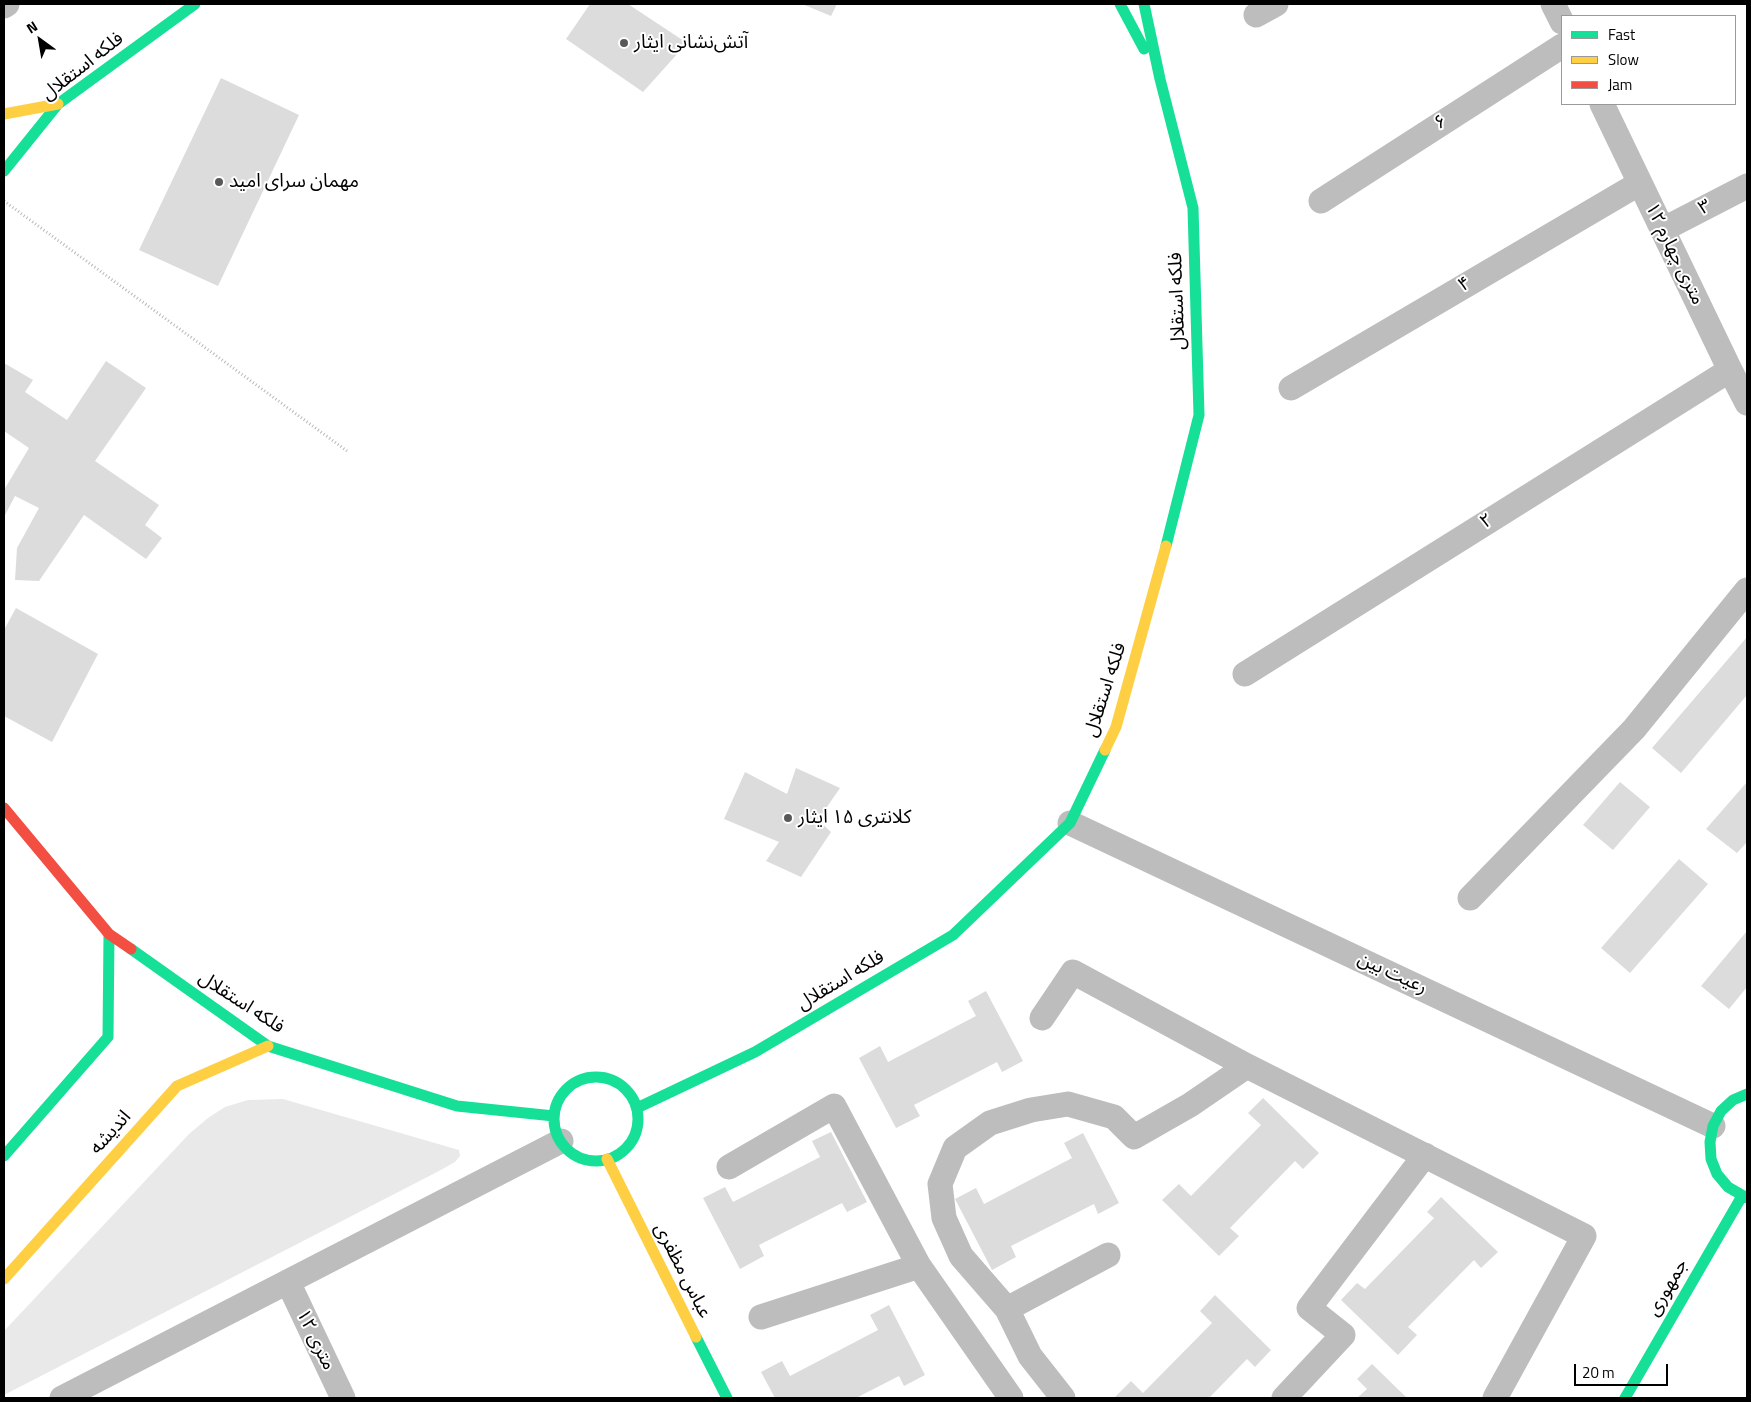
<!DOCTYPE html>
<meta charset="utf-8">
<style>
body{margin:0}
#map{position:relative;width:1751px;height:1402px;overflow:hidden;background:#fff;font-family:"Titillium Web",sans-serif}
canvas{display:block}
.frame{position:absolute;inset:0;border:5px solid #000;pointer-events:none}
.legend{position:absolute;left:1561px;top:15px;width:175px;height:90px;box-sizing:border-box;background:#fff;border:1px solid #999;margin:0;padding:6px 9px;list-style:none;font-size:15px;color:#000}
.legend li{display:flex;align-items:center;gap:10px;height:25px}
.legend b{width:25px;border:1px solid #999}
.north{position:absolute;left:15px;top:15px;width:50px;height:50px;-webkit-text-stroke:4px #fff;paint-order:stroke;rotate:328deg;font-size:14px;font-weight:700;line-height:20px;text-align:center;color:#000}
.north::after{content:'';display:block;margin:auto;width:18px;height:22px;background:#000;clip-path:polygon(50% 0,100% 100%,50% 72%,0 100%)}
.scale{position:absolute;left:1574px;top:1364px;width:94px;height:22px;box-sizing:border-box;border:2px solid #000;border-top:0;padding-left:6px;font-size:15px;line-height:18px;white-space:nowrap;color:#000;-webkit-text-stroke:4px #fff;paint-order:stroke}
</style>
<div id="map">
<canvas width="1751" height="1402"></canvas>
<div class="frame"></div>
<ul class="legend">
<li><b style="height:6px;background:#16e098"></b>Fast</li>
<li><b style="height:6px;background:#ffcf43"></b>Slow</li>
<li><b style="height:6px;background:#f24e42"></b>Jam</li>
</ul>
<div class="north">N</div>
<div class="scale">20 m</div>
</div>
<script>
const context = document.querySelector('canvas').getContext('2d');
context.lineJoin = 'round';
function fill(path, color) {
  context.fillStyle = color;
  context.fill(path, 'evenodd');
}
function shape(rows) {
  const path = new Path2D();
  for (const r of rows) {
    if (r.length === 3) {
      path.moveTo(r[0] + r[2], r[1]);
      path.arc(r[0], r[1], r[2], 0, 2 * Math.PI);
      continue;
    }
    path.moveTo(r[0], r[1]);
    for (let i = 2; i < r.length; i += 2) path.lineTo(r[i], r[i + 1]);
  }
  return path;
}
function strokePath(path, color, width, dash) {
  context.strokeStyle = color;
  context.lineWidth = width;
  context.lineCap = dash ? 'butt' : 'round';
  context.setLineDash(dash || []);
  context.stroke(path);
}
function label(font, color, halo, rows, align = 'center') {
  context.font = font + ' "Titillium Web","Noto Sans Arabic",sans-serif';
  context.lineWidth = 4;
  context.setLineDash([]);
  context.textBaseline = 'middle';
  context.strokeStyle = halo;
  context.fillStyle = color;
  for (const [text, x, y, turn = 0] of rows) {
    context.save();
    context.translate(x, y);
    context.rotate((+turn || 0) * Math.PI / 180);
    context.textAlign = isNaN(turn) ? turn : align;
    if (halo) context.strokeText(text, 0, 0);
    context.fillText(text, 0, 0);
    context.restore();
  }
}
fill(shape([
 [283,1099,459,1150,460,1156,455,1162,439,1171,4,1395,4,1331,189,1134,208,1118,225,1107,248,1100]
]), '#e9e9e9');
fill(shape([
 [590,4,628,4,687,43,643,92,566,39],
 [802,4,837,4,831,16],
 [221,78,299,115,218,286,139,250],
 [106,361,146,388,95,461,159,505,145,525,162,538,146,559,84,515,39,581,15,580,17,548,39,508,15,496,4,517,4,490,29,448,4,431,4,363,33,380,25,392,67,420],
 [16,608,98,654,52,742,4,716,4,630],
 [1747,637,1747,695,1681,773,1652,748],
 [796,768,840,788,818,820,831,832,801,877,766,861,779,842,724,819,745,772,787,794],
 [1620,782,1650,807,1613,850,1583,825],
 [1747,782,1747,842,1737,853,1706,829],
 [1679,859,1708,884,1630,973,1601,948],
 [1747,931,1747,987,1729,1009,1701,986],
 [986,991,1023,1061,1002,1072,997,1062,914,1105,920,1116,896,1128,859,1058,880,1046,888,1062,976,1016,968,1001],
 [1263,1098,1319,1153,1303,1169,1295,1161,1230,1228,1239,1236,1219,1256,1162,1200,1179,1184,1191,1196,1261,1125,1248,1113],
 [831,1132,867,1202,847,1212,842,1203,759,1245,764,1256,740,1269,703,1198,725,1187,733,1202,820,1157,812,1141],
 [1083,1133,1119,1203,1098,1214,1094,1204,1011,1246,1016,1257,992,1270,955,1199,976,1188,984,1204,1072,1158,1064,1143],
 [1441,1197,1498,1252,1481,1268,1474,1260,1408,1327,1417,1335,1398,1355,1341,1300,1357,1283,1365,1289,1434,1218,1427,1212],
 [1215,1295,1271,1350,1255,1367,1247,1359,1209,1398,1114,1398,1131,1381,1143,1393,1212,1323,1200,1311],
 [889,1305,925,1375,904,1386,899,1376,856,1398,775,1398,761,1372,782,1361,790,1376,878,1330,870,1315],
 [1372,1364,1407,1398,1357,1398,1367,1389,1357,1379]
]), '#dcdcdc');
strokePath(shape([
 [4,201,347,451]
]), '#b8b8b8', 3, [1, 2.5]);
strokePath(shape([
 [1553,4,1562,22],
 [4,6,7,4],
 [1256,15,1276,4],
 [1602,104,1730,370,1747,403],
 [1321,201,1562,46],
 [1662,230,1747,186],
 [1291,388,1640,183],
 [1245,674,1730,370],
 [1070,823,1713,1126],
 [1470,898,1634,729,1747,590],
 [1042,1018,1073,972,1247,1066,1584,1236,1495,1398],
 [729,1167,834,1106,919,1266],
 [288,1282,343,1398],
 [1007,1309,1108,1255],
 [761,1317,919,1266,1011,1398],
 [62,1398,561,1141],
 [1063,1398,1030,1356,1007,1309,961,1256,944,1218,940,1184,955,1148,990,1123,1031,1110,1068,1104,1114,1117,1134,1137,1190,1105,1247,1066],
 [1284,1398,1343,1335,1309,1308,1425,1155]
]), '#bdbdbd', 25);
strokePath(shape([
 [1120,4,1144,49],
 [1144,4,1160,79,1193,208,1199,415,1166,546],
 [4,171,58,104,195,4],
 [131,949,268,1046,457,1106,554,1116],
 [596,1119,42],
 [1747,1094,1733,1100,1721,1111,1713,1126,1710,1142,1711,1159,1717,1174,1728,1187,1747,1198],
 [637,1108,755,1052,953,935,1070,823,1105,750],
 [4,1156,108,1037,109,934],
 [696,1337,727,1398],
 [1625,1398,1742,1196]
]), '#16e098', 11);
strokePath(shape([
 [4,114,58,104],
 [1105,750,1116,727,1166,546],
 [607,1159,696,1337],
 [4,1279,177,1086,268,1046]
]), '#ffcf43', 11);
strokePath(shape([
 [4,808,109,934,131,949]
]), '#f24e42', 11);
for (const [x, y, r, color] of [
 [624,43,5,"#595959"],
 [219,182,5,"#595959"],
 [788,818,5,"#595959"]
]) {
  const dot = new Path2D();
  dot.arc(x, y, r, 0, 2 * Math.PI);
  context.fillStyle = color;
  context.fill(dot);
  strokePath(dot, '#fff', 2);
}
label('19px', '#000', '#fff', [
 ["آتش‌نشانی ایثار",634,43],
 ["مهمان سرای امید",229,182],
 ["کلانتری ۱۵ ایثار",798,818]
], 'left');
label('19px', '#000', '#fff', [
 ["فلکه استقلال",83,67,-38],
 ["۶",1441,123,-33],
 ["۳",1705,208,-27],
 ["۱۲ متری چهارم",1674,254,64],
 ["۴",1465,285,-30],
 ["فلکه استقلال",1178,301,-92],
 ["۲",1487,522,-32],
 ["فلکه استقلال",1106,690,-72],
 ["رعیت بین",1392,974,25],
 ["فلکه استقلال",841,981,-31],
 ["فلکه استقلال",241,1003,33],
 ["اندیشه",111,1133,-48],
 ["عباس مظفری",682,1271,63],
 ["جمهوری",1668,1288,-60],
 ["۱۲ متری",315,1340,64]
]);
</script>
